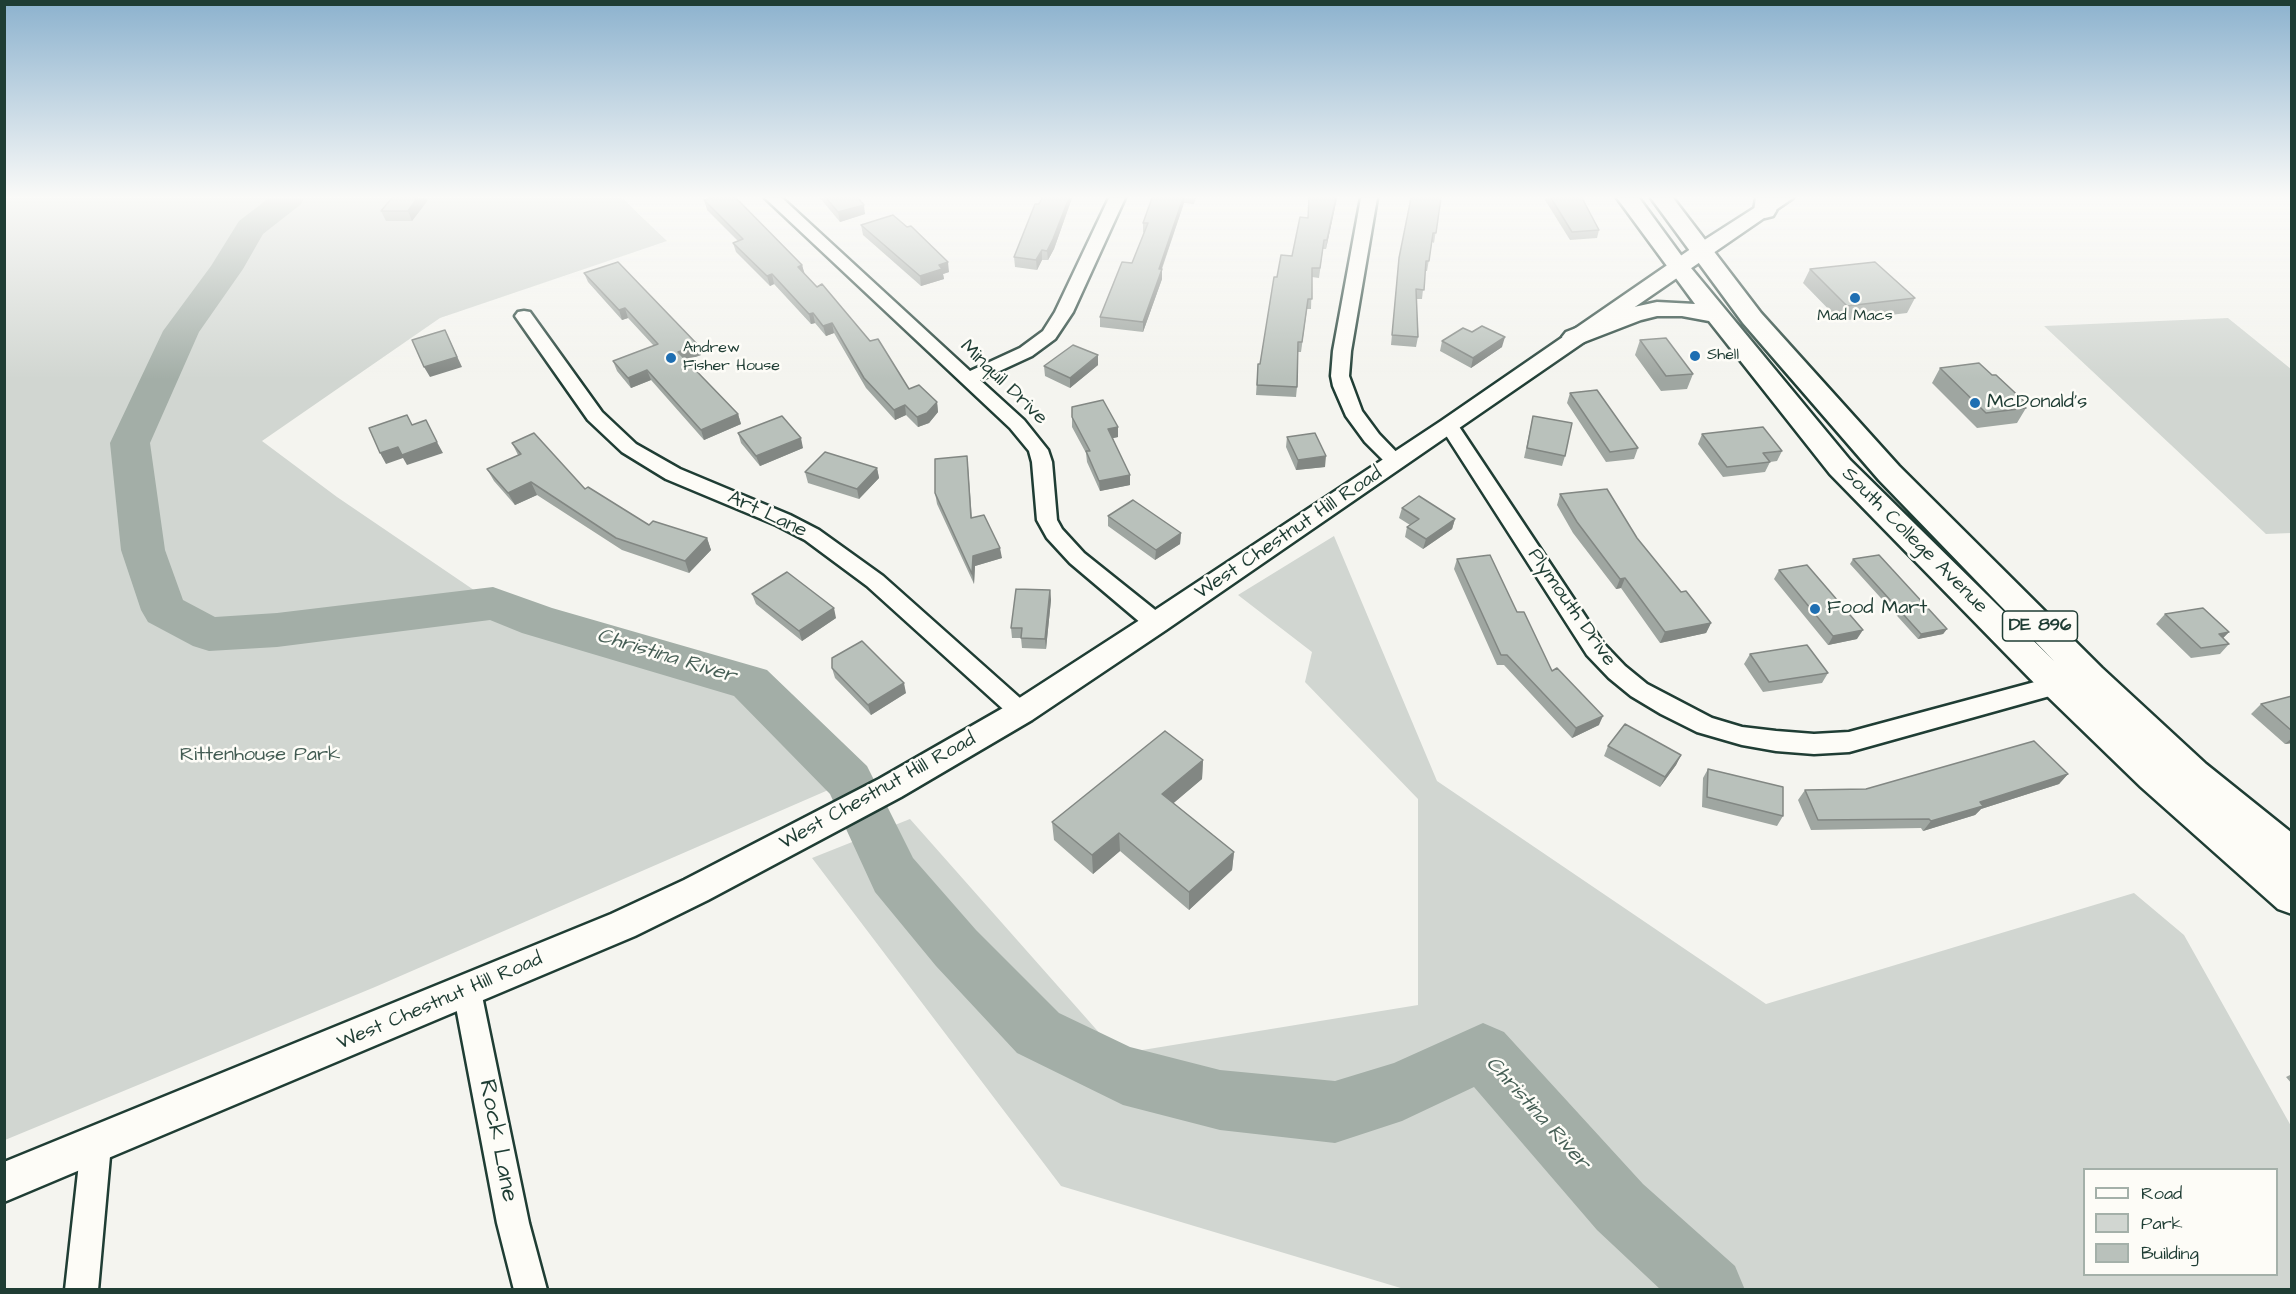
<!DOCTYPE html>
<style>
body{margin:0}
#map{position:relative;width:2296px;height:1294px;overflow:hidden;background:#f4f4ef;font-family:"Architects Daughter",sans-serif}
canvas{display:block}
.frame{position:absolute;inset:0;border:6px solid #1f3d34;pointer-events:none}
.legend{position:absolute;left:2083px;top:1168px;width:195px;height:108px;box-sizing:border-box;background:#fdfcf7;border:2px solid #a4b0a9;margin:0;padding:8px 10px;list-style:none;font-size:18px;color:#1f3d34}
.legend li{display:flex;align-items:center;gap:12px;height:30px}
.legend b{width:30px;border:2px solid #a4b0a9}
</style>
<div id="map">
<canvas width="2296" height="1294"></canvas>
<div class="frame"></div>
<ul class="legend">
<li><b style="height:8px;background:#fdfcf7"></b>Road</li>
<li><b style="height:16px;background:#d1d6d1"></b>Park</li>
<li><b style="height:16px;background:#b9c1bb"></b>Building</li>
</ul>
</div>
<script>
const context = document.querySelector('canvas').getContext('2d');
context.lineJoin = 'round';
function fill(path, color) {
  context.fillStyle = color;
  context.fill(path, 'evenodd');
}
function shape(rows) {
  const path = new Path2D();
  for (const r of rows) {
    path.moveTo(r[0], r[1]);
    for (let i = 2; i < r.length; i += 2) path.lineTo(r[i], r[i + 1]);
  }
  return path;
}
function strokePath(path, color, width, dash) {
  context.strokeStyle = color;
  context.lineWidth = width;
  context.lineCap = dash ? 'butt' : 'round';
  context.setLineDash(dash || []);
  context.stroke(path);
}
function label(font, color, halo, rows, align = 'center') {
  context.font = font + ' "Architects Daughter",sans-serif';
  context.lineWidth = 5;
  context.setLineDash([]);
  context.textBaseline = 'middle';
  context.strokeStyle = halo;
  context.fillStyle = color;
  for (const [text, x, y, turn = 0] of rows) {
    context.save();
    context.translate(x, y);
    context.rotate((+turn || 0) * Math.PI / 180);
    context.textAlign = isNaN(turn) ? turn : align;
    if (halo) context.strokeText(text, 0, 0);
    context.fillText(text, 0, 0);
    context.restore();
  }
}
fill(shape([
 [5,198,622,198,667,241,440,318,262,441,337,497,493,603,538,621,750,683,849,781,375,987,5,1140],
 [2228,318,2291,369,2291,533,2266,534,2044,326],
 [1334,536,1437,781,1766,1004,2134,893,2184,935,2291,1126,2291,1289,1404,1289,1061,1186,812,858,910,819,1118,1054,1418,1005,1418,799,1305,682,1312,652,1238,595],
 [2084,1170,2276,1170,2276,1274,2084,1274]
]), '#d1d6d1');
fill(shape([
 [269,198,305,198,300,205,263,234,243,269,199,332,150,443,165,550,183,600,215,617,277,613,493,587,552,608,767,670,867,766,913,858,976,930,1059,1013,1130,1047,1220,1070,1335,1081,1394,1063,1483,1023,1504,1032,1643,1184,1735,1266,1745,1290,1661,1290,1597,1230,1474,1087,1402,1121,1335,1143,1220,1130,1123,1105,1017,1053,936,966,875,892,830,794,734,696,522,633,490,620,277,647,209,651,193,646,148,622,141,610,121,550,110,443,163,331,211,266,239,221,269,198]
]), '#a3aea7');
const minor = shape([
 [765,198,782,198,970,371,1020,348,1043,331,1055,312,1109,198,1125,198,1073,312,1055,339,1032,356,980,380,1024,420,1048,450,1052,462,1057,520,1062,529,1084,553,1164,617,1167,623,1164,629,1156,631,1148,629,1070,563,1047,538,1037,520,1032,462,1029,451,1010,428,765,198],
 [1361,198,1377,198,1351,351,1349,376,1362,411,1379,434,1406,462,1403,466,1396,468,1389,466,1365,442,1346,416,1333,386,1331,376,1333,351,1361,198],
 [524,311,530,312,602,412,636,444,680,469,790,515,819,530,883,576,1029,706,1033,712,1029,718,1021,721,1013,718,867,586,805,540,776,525,666,479,622,452,588,420,515,316,518,312,524,311],
 [1449,420,1456,422,1603,643,1625,666,1647,684,1712,718,1742,727,1776,731,1814,734,1849,732,2057,676,2065,679,2069,685,2065,691,2057,694,1849,752,1814,754,1776,751,1742,745,1697,732,1661,714,1631,696,1609,678,1587,655,1440,426,1442,422,1449,420],
 [467,978,477,982,481,991,529,1223,547,1290,514,1290,497,1223,453,991,457,982,467,978],
 [96,1130,107,1134,111,1145,98,1290,65,1290,81,1145,85,1134,96,1130]
]);
const tertiary = shape([
 [1770,198,1793,198,1166,630,1032,720,901,797,708,900,635,936,4,1202,4,1162,611,914,684,880,879,779,1010,704,1146,616,1441,421,1695,246,1770,198]
]);
const primary = shape([
 [1617,198,1639,198,1686,262,1850,460,2054,661,1879,480,1743,323,1651,198,1673,198,1761,313,1899,466,2102,668,2206,764,2292,833,2292,914,2278,909,2141,787,2045,694,1830,474,1709,321,1682,316,1657,316,1641,320,1584,342,1575,345,1566,342,1562,337,1566,332,1625,309,1657,302,1695,304,1617,198],
 [1756,198,1778,198,1776,211,1773,216,1765,218,1757,216,1754,211,1756,198]
]);
strokePath(minor, '#1f3d34', 5);
strokePath(tertiary, '#1f3d34', 5);
strokePath(primary, '#1f3d34', 5);
fill(minor, '#fdfcf7');
fill(tertiary, '#fdfcf7');
fill(primary, '#fdfcf7');
fill(shape([
 [820,198,858,198,865,214,840,222],
 [1042,198,1072,198,1054,249,1048,260,1042,260,1037,270,1015,267,1014,257],
 [1152,198,1196,198,1194,204,1184,203,1162,269,1162,279,1143,332,1100,327,1100,317,1132,263,1144,233,1143,232,1143,223],
 [1309,198,1337,198,1326,249,1323,249,1319,278,1312,277,1311,309,1307,309,1301,352,1298,352,1297,387,1296,397,1256,395,1258,364,1260,364,1277,277,1292,256,1308,218],
 [1441,198,1434,243,1432,242,1427,271,1425,271,1422,299,1416,299,1418,337,1416,347,1391,345,1399,258],
 [1546,198,1582,198,1599,230,1597,238,1570,240,1545,200],
 [428,200,412,221,386,221,381,211],
 [704,200,802,265,804,273,909,389,937,402,938,412,929,423,918,427,906,415,895,420,866,388,834,333,826,336,815,323,811,324,774,284,770,286,736,252,733,243,738,241,707,210],
 [861,225,949,272,943,274,944,279,921,286,863,235],
 [1810,269,1915,298,1907,313,1840,321,1803,283],
 [584,273,698,345,701,355,686,360,738,414,741,424,704,440,651,380,631,388,617,371,613,361,654,346,628,318,622,320,588,282],
 [1640,340,1693,374,1687,389,1661,391,1635,355],
 [1442,341,1502,347,1471,368,1440,351],
 [1098,355,1098,365,1070,388,1045,376,1044,366],
 [1940,368,1992,375,2026,403,2024,406,2026,408,2017,423,1977,428,1932,383],
 [1570,393,1638,448,1634,459,1606,462,1567,403],
 [1072,407,1118,437,1113,438,1130,485,1100,491,1087,462,1086,453,1072,427],
 [1533,416,1565,456,1562,466,1524,458],
 [738,433,803,448,760,466,741,443],
 [1702,434,1782,451,1777,461,1770,462,1765,472,1723,477,1698,444],
 [1287,437,1325,467,1296,470,1286,447],
 [512,443,585,489,649,525,707,538,711,550,689,573,622,550,537,495,515,505,494,481,487,469,518,455],
 [968,466,972,518,1002,558,975,566,974,584,937,504,935,493],
 [877,468,879,478,859,499,808,483,805,472],
 [1560,494,1637,538,1681,592,1711,623,1706,633,1660,643,1621,588,1616,589,1573,533,1557,505],
 [1402,508,1455,519,1452,529,1423,549,1405,537,1407,527,1410,525,1399,518],
 [1108,516,1181,533,1180,544,1155,560,1108,526],
 [1457,559,1517,612,1552,671,1599,725,1572,738,1504,665,1497,665,1454,569],
 [1853,559,1947,629,1943,634,1918,639,1850,564],
 [1779,570,1857,639,1828,645,1774,579],
 [1050,590,1051,600,1046,649,1022,648,1021,638,1012,638,1011,628],
 [752,594,836,618,802,641,756,604],
 [2165,614,2229,632,2223,638,2229,644,2220,654,2191,658,2156,624],
 [1750,654,1828,673,1822,683,1763,692,1744,664],
 [832,668,906,693,871,715,835,678],
 [2292,696,2292,743,2285,744,2251,714,2261,704],
 [1608,746,1681,755,1676,765,1660,787,1604,756],
 [1203,760,1202,779,1173,803,1234,852,1232,870,1189,910,1120,851,1093,874,1054,840,1052,822],
 [1708,769,1783,816,1777,826,1702,807,1703,778],
 [2068,774,2059,784,1981,809,1975,815,1923,831,1921,828,1811,830,1798,800,1805,790,1866,789],
 [2292,1074,2292,1084,2286,1077]
]), '#9fa6a1');
fill(shape([
 [417,198,427,198,428,200,412,221,408,211],
 [1069,198,1072,198,1054,249,1048,260,1047,251],
 [1183,198,1184,198,1184,203,1158,279,1159,269],
 [1336,198,1337,198,1326,249,1327,240],
 [864,205,865,214,840,222,838,212],
 [1042,250,1042,260,1037,270,1036,260],
 [948,262,949,272,943,274,944,279,921,286,920,276,939,265],
 [802,265,805,275,798,267],
 [1162,269,1162,279,1143,332,1143,322],
 [772,274,774,284,770,286,767,276],
 [625,308,628,318,622,320,619,310],
 [813,313,815,323,811,324,809,314],
 [832,323,834,333,826,336,823,326],
 [445,330,462,367,430,377,424,367],
 [1505,337,1502,347,1471,368,1473,358],
 [698,345,701,355,681,362,678,352],
 [1098,355,1098,365,1070,388,1070,378],
 [647,370,651,380,631,388,628,378],
 [937,402,938,412,929,423,918,427,917,417],
 [905,405,906,415,895,420,894,410],
 [738,414,741,424,704,440,701,430],
 [1118,427,1118,437,1109,439,1108,429],
 [801,438,803,448,760,466,756,456],
 [437,442,443,453,407,465,403,458,386,464,380,453,398,447],
 [1326,456,1325,467,1296,470,1298,460],
 [877,468,879,478,859,499,857,489],
 [1130,475,1130,485,1100,491,1099,481],
 [531,482,537,495,515,505,508,493],
 [1455,519,1452,529,1423,549,1426,539],
 [1181,533,1180,544,1155,560,1156,550],
 [707,538,711,550,689,573,685,561],
 [1000,548,1002,558,975,566,974,584,972,574,973,556],
 [1625,578,1621,588,1616,589,1620,579],
 [1050,590,1051,600,1046,649,1045,639],
 [834,608,836,618,802,641,799,631],
 [1711,623,1706,633,1660,643,1665,632],
 [1947,629,1943,634,1918,639,1921,634],
 [1863,630,1857,639,1828,645,1833,636],
 [2229,632,2219,642,2219,634],
 [904,683,906,693,871,715,868,705],
 [1603,716,1599,725,1572,738,1576,728],
 [2292,738,2292,743,2285,744],
 [1681,755,1676,765,1660,787,1665,777],
 [1203,760,1202,779,1162,813,1162,794],
 [2068,774,2059,784,1981,809,1975,815,1923,831,1931,821,1980,802],
 [1119,833,1120,851,1093,874,1092,855],
 [1234,852,1232,870,1189,910,1189,892]
]), '#828783');
const building = shape([
 [392,198,417,198,408,211,381,211,392,198],
 [712,198,736,198,802,265,798,267,817,287,822,284,870,341,878,339,909,389,919,385,937,402,927,413,917,417,905,405,894,410,864,378,832,323,823,326,813,313,809,314,772,274,767,276,733,243,743,239,704,200,712,198],
 [826,198,858,198,864,205,838,212,826,198],
 [1042,198,1069,198,1053,239,1047,251,1042,250,1036,260,1014,257,1035,204,1039,204,1042,198],
 [1152,198,1183,198,1159,269,1162,269,1143,322,1100,317,1122,262,1132,263,1148,223,1143,223,1152,198],
 [1309,198,1336,198,1327,240,1324,240,1320,268,1312,268,1312,299,1308,299,1302,342,1298,342,1297,387,1257,385,1258,364,1260,364,1274,277,1277,277,1281,255,1292,256,1300,217,1308,218,1309,198],
 [1411,198,1441,198,1436,233,1433,233,1429,261,1426,261,1424,290,1416,289,1418,337,1392,335,1399,258,1411,198],
 [1551,198,1582,198,1599,230,1572,232,1551,198],
 [893,215,907,227,911,226,948,262,939,265,942,269,920,276,861,225,893,215],
 [618,262,698,345,678,352,738,414,701,430,647,370,628,378,613,361,658,344,625,308,619,310,584,273,618,262],
 [1875,262,1915,298,1847,306,1810,269,1875,262],
 [1482,326,1505,337,1473,358,1442,341,1463,328,1472,332,1482,326],
 [445,330,457,357,424,367,412,340,445,330],
 [1666,338,1693,374,1666,376,1640,340,1666,338],
 [1073,345,1098,355,1070,378,1044,366,1073,345],
 [1979,363,1992,375,1996,375,2026,403,2021,403,2026,408,1986,413,1940,368,1979,363],
 [1597,390,1638,448,1610,452,1570,393,1597,390],
 [1103,400,1118,427,1108,429,1130,475,1099,481,1086,451,1090,451,1072,417,1072,407,1103,400],
 [407,415,412,425,426,420,437,442,402,455,398,447,380,453,369,428,407,415],
 [782,416,801,438,756,456,738,433,782,416],
 [1533,416,1572,423,1565,456,1527,448,1533,416],
 [1763,427,1782,451,1763,453,1770,462,1727,467,1702,434,1763,427],
 [534,433,585,489,588,487,649,525,653,521,707,538,685,561,616,538,531,482,508,493,487,469,521,454,512,443,534,433],
 [1315,433,1326,456,1298,460,1287,437,1315,433],
 [825,452,877,468,857,489,805,472,825,452],
 [967,456,971,518,984,515,1000,548,973,556,972,574,935,493,935,459,967,456],
 [1607,489,1637,538,1681,592,1686,591,1711,623,1665,632,1625,578,1620,579,1577,522,1560,494,1607,489],
 [1419,496,1455,519,1426,539,1407,527,1419,519,1402,508,1419,496],
 [1133,500,1181,533,1156,550,1108,516,1133,500],
 [1490,555,1517,612,1524,612,1552,671,1557,668,1603,716,1576,728,1507,655,1501,655,1457,559,1490,555],
 [1879,555,1947,629,1921,634,1853,559,1879,555],
 [1807,565,1863,630,1833,636,1779,570,1807,565],
 [787,572,834,608,799,631,752,594,787,572],
 [1016,589,1050,590,1045,639,1021,638,1022,628,1011,628,1016,589],
 [2203,608,2229,632,2219,634,2229,644,2201,648,2165,614,2203,608],
 [862,641,904,683,868,705,832,668,832,658,862,641],
 [1807,645,1828,673,1769,682,1750,654,1807,645],
 [2292,696,2292,731,2261,704,2292,696],
 [1625,724,1681,755,1665,777,1608,746,1625,724],
 [1165,731,1203,760,1162,794,1234,852,1189,892,1119,833,1092,855,1052,822,1165,731],
 [2034,741,2068,774,1980,802,1983,806,1931,821,1929,819,1818,820,1805,790,1866,789,2034,741],
 [1708,769,1783,787,1783,816,1707,797,1708,769]
]);
fill(building, '#b9c1bb');
strokePath(building, '#828783', 1.5);
const sky = context.createLinearGradient(0, 0, 0, 379);
sky.addColorStop(0, '#8cb2ce');
sky.addColorStop(0.52, '#fafaf8');
sky.addColorStop(1, '#fafaf800');
context.fillStyle = sky;
context.fillRect(0, 0, 2296, 379);
for (const [x, y, r, color] of [
 [1855,298,6,"#1f6fb2"],
 [1695,356,6,"#1f6fb2"],
 [671,358,6,"#1f6fb2"],
 [1975,403,6,"#1f6fb2"],
 [1815,609,6,"#1f6fb2"]
]) {
  const dot = new Path2D();
  dot.arc(x, y, r, 0, 2 * Math.PI);
  context.fillStyle = color;
  context.fill(dot);
  strokePath(dot, '#fdfcf7', 2);
}
label('16px', '#1f3d34', '#fdfcf7', [
 ["Mad Macs",1855,317,"center"],
 ["Andrew",683,349],
 ["Fisher House",683,367],
 ["Shell",1707,356]
], 'left');
for (const [x, y, w] of [
 [2040,626,75]
]) {
  const box = new Path2D();
  box.roundRect(x - w / 2, y - 15, w, 30, 4.5);
  context.fillStyle = '#fdfcf7';
  context.fill(box);
  strokePath(box, '#1f3d34', 1.5);
}
label('bold 18px', '#1f3d34', null, [
 ["DE 896",2040,626]
]);
label('20px', '#1f3d34', '#fdfcf7', [
 ["Minquil Drive",1003,383,44],
 ["Art Lane",767,515,25],
 ["West Chestnut Hill Road",1289,534,-34],
 ["South College Avenue",1914,541,45],
 ["Plymouth Drive",1571,608,55],
 ["West Chestnut Hill Road",878,792,-29],
 ["West Chestnut Hill Road",440,1002,-23]
]);
label('20px', '#1f3d34', '#fdfcf7', [
 ["McDonald's",1987,403],
 ["Food Mart",1827,609]
], 'left');
label('20px', '#435c53', '#fdfcf7', [
 ["Rittenhouse Park",260,756]
]);
label('italic 21px', '#475f56', '#fdfcf7', [
 ["Christina River",666,657,17],
 ["Christina River",1537,1114,48]
]);
label('24px', '#1f3d34', '#fdfcf7', [
 ["Rock Lane",497,1141,79]
]);
</script>
